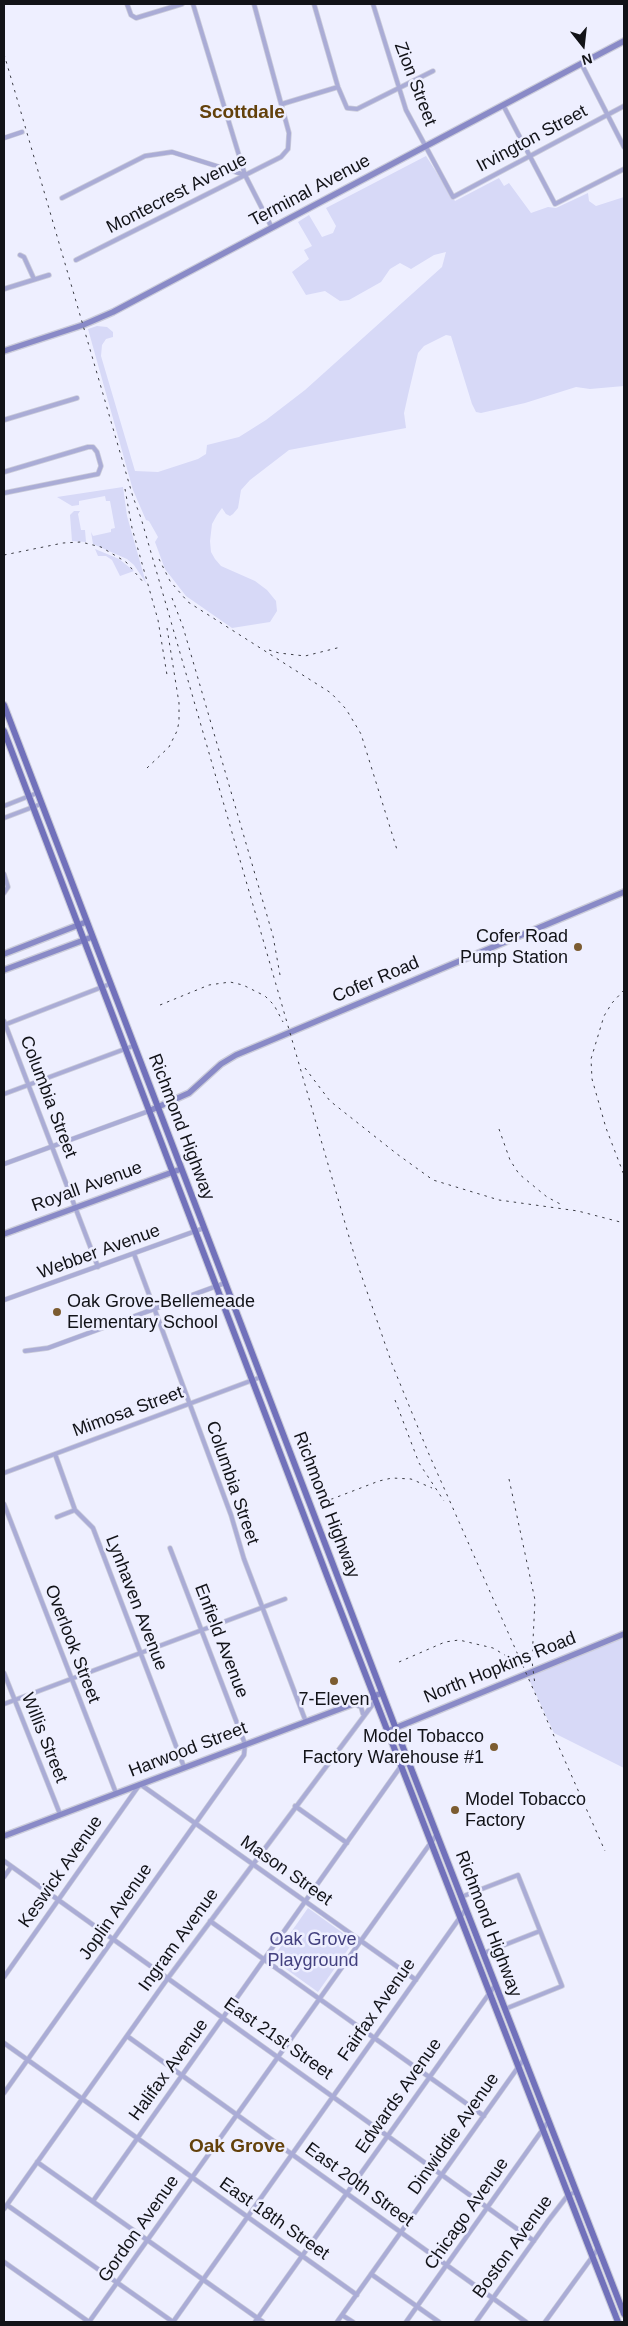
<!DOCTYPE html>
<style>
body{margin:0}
#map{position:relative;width:628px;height:2326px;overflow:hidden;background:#eeefff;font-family:Helvetica,sans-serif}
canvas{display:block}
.frame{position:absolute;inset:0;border:5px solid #121318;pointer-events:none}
.north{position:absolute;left:558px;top:20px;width:50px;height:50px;-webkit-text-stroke:4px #eeefff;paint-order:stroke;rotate:164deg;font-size:14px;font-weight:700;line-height:20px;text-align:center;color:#121318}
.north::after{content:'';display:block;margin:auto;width:18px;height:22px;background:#121318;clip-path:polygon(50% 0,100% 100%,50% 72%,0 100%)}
</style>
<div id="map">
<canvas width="628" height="2326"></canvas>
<div class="frame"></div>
<div class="north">N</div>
</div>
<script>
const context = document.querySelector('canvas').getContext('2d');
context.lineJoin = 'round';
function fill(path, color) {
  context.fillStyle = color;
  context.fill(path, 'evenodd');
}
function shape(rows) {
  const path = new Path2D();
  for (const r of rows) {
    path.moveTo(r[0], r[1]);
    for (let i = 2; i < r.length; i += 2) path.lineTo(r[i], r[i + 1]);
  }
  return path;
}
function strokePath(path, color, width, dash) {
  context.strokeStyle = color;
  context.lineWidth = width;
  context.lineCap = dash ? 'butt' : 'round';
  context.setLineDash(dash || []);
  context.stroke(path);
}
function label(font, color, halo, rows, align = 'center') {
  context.font = font + ' Helvetica,sans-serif';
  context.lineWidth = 5;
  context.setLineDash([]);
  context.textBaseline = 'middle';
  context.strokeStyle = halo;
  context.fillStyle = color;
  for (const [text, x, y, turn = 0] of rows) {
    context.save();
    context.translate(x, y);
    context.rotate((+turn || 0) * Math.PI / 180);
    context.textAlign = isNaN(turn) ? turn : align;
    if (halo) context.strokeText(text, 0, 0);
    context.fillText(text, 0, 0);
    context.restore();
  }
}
fill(shape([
 [426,156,455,201,499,178,504,186,509,183,531,213,548,207,556,208,588,193,589,201,596,206,624,197,624,386,590,389,576,387,525,403,481,413,476,412,472,404,451,336,446,335,424,346,418,353,408,395,404,413,406,428,289,450,250,480,241,490,238,508,233,514,230,516,226,514,222,508,217,515,212,524,210,541,211,552,215,559,221,566,255,581,267,590,276,601,277,611,270,622,232,628,186,596,165,569,155,542,158,537,149,521,146,520,133,490,88,329,97,326,107,327,113,332,113,337,106,339,102,345,101,356,135,471,158,472,198,459,206,454,207,445,239,437,266,420,305,390,442,267,446,252,434,255,411,269,400,263,390,269,381,282,349,300,340,301,325,291,306,295,292,272,309,259,304,250,312,246,298,222,309,215,322,237,333,233,336,226,326,208],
 [123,487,127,516,146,583,134,565,127,559,93,544,91,532,93,536,111,532,111,529,115,528,110,501,106,501,105,496,79,501,79,505,72,506,57,497],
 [74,511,80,511,78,514,81,530,85,530,86,542,72,541,70,515],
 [95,549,119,559,134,571,120,576,112,560,106,556,98,556],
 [624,1636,624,1768,554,1733,526,1673],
 [308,1908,354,1941,318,1992,272,1959]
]), '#d7d9f7');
const street = shape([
 [127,4,131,15,136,18,182,4],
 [193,4,245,175,272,228],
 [314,4,338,87,347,108,357,109,433,71],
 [373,4,406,110,453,197,624,106],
 [581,63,624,147],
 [282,104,338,87],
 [503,105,555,204,624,169],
 [4,138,22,132],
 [62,198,145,156,172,152,245,175],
 [20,255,24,257,34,279],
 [76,260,281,157,288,149,289,133,254,4],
 [4,289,49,275],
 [4,420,77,398],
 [4,472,88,447,93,447,97,452,101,466,98,474,4,493],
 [4,806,37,793],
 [4,818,41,804],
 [4,874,8,887,4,893],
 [4,1021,98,1267],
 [4,1025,110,984],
 [4,1094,133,1046],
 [4,1164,149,1111],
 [134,1254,231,1515,244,1559,306,1722],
 [4,1300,204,1228],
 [25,1351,48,1348,225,1283],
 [55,1454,75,1510,93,1528,184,1767],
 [4,1473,261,1377],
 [4,1504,116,1793],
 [57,1517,75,1510],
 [4,1673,60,1814],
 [4,1704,285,1599],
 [354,1704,361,1707,363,1714],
 [295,1806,347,1843],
 [4,1861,534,2241],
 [4,1877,11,1867],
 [461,1897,518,1875,562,1986,505,2009],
 [210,1921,484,2116],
 [484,1953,540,1931],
 [4,1977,140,1784,416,1980],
 [127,2036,526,2322],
 [4,2043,357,2295],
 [4,2093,244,1755,245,1744,170,1548],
 [37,2162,263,2322],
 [93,2201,401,1766,409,1763],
 [7,2205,173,2322,466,1909],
 [4,2209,168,1978,376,1700],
 [4,2262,89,2322],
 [371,2274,439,2322],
 [342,2315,353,2322],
 [89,2322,437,1834],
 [255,2322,496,1984],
 [337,2322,524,2059],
 [406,2322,548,2122],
 [476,2322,548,2221,568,2195,576,2192],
 [545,2322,598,2249]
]);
const secondary = shape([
 [4,351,83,325,113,312,624,41],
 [4,954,86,922],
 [4,970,92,937],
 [149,1111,189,1093,221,1064,236,1055,624,892],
 [4,1234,181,1169],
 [388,1731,624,1634],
 [4,1836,382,1693]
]);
const primary = shape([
 [4,705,409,1763,624,2314],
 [4,731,329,1581,618,2322]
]);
strokePath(street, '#cbccda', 5.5);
strokePath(secondary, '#cbccda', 8);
strokePath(primary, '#cbccda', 8);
strokePath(street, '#aaacd6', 4);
strokePath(secondary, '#898ac7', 5.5);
strokePath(primary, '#7171bb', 6);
strokePath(shape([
 [4,54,133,497,141,518,354,1254,392,1364,428,1452,605,1851],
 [125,489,132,528,158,620,167,675],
 [4,555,63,543,81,542,101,547,126,562,144,583],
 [159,559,170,581,188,602,331,693,346,709,361,734,398,853],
 [172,598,183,627,273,936,280,975],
 [269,650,279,653,305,656,341,647],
 [147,768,169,747,177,731,179,722,179,703,167,628],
 [624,990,612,1003,604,1016,591,1059,592,1079,606,1128,624,1175],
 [160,1005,209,985,230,982,243,985,265,996,274,1005,283,1022],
 [305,1068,330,1101,397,1154,433,1180,499,1200,578,1211,624,1223],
 [499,1129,510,1160,519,1174,547,1197,564,1206],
 [395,1400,419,1463,444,1501],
 [509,1479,535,1600,532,1661,535,1685],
 [324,1502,379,1481,392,1478,411,1479,432,1488],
 [399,1662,445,1642,459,1640,493,1648,513,1660,520,1669]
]), '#3b3c44', 1, [2.5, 5]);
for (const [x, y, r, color] of [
 [578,947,5,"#7c5c31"],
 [57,1312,5,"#7c5c31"],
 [334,1681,5,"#7c5c31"],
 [494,1747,5,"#7c5c31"],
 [455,1810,5,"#7c5c31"]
]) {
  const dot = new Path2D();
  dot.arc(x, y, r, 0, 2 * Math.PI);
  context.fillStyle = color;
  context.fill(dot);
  strokePath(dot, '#eeefff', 2);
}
label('18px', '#121318', '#eeefff', [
 ["Zion Street",415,84,69],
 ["Irvington Street",532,139,-28],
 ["Terminal Avenue",310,191,-28],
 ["Montecrest Avenue",177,194,-27],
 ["Cofer Road",376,980,-23],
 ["Columbia Street",48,1097,69],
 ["Richmond Highway",181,1127,69],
 ["Royall Avenue",87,1187,-20],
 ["Webber Avenue",99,1252,-20],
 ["Mimosa Street",128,1412,-20],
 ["Columbia Street",232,1483,71],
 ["Richmond Highway",326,1505,69],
 ["Lynhaven Avenue",136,1603,69],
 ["Enfield Avenue",221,1641,69],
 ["Overlook Street",72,1644,69],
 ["North Hopkins Road",500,1668,-22],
 ["Willis Street",44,1738,68],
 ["Harwood Street",188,1750,-21],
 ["Mason Street",286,1871,35],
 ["Keswick Avenue",61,1872,-55],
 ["Joplin Avenue",116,1912,-55],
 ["Richmond Highway",488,1924,69],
 ["Ingram Avenue",179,1940,-54],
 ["Fairfax Avenue",377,2010,-55],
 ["East 21st Street",278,2039,35],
 ["Halifax Avenue",169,2070,-54],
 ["Edwards Avenue",399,2096,-55],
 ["Dinwiddie Avenue",454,2134,-55],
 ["East 20th Street",359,2185,36],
 ["Chicago Avenue",467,2214,-55],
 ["East 18th Street",274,2219,35],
 ["Gordon Avenue",139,2229,-55],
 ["Boston Avenue",513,2247,-54]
]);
label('18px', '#121318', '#eeefff', [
 ["Cofer Road",568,937],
 ["Pump Station",568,958],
 ["Oak Grove-Bellemeade",67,1302,"left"],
 ["Elementary School",67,1323,"left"],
 ["7-Eleven",334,1700,"center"],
 ["Model Tobacco",484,1737],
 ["Factory Warehouse #1",484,1758],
 ["Model Tobacco",465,1800,"left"],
 ["Factory",465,1821,"left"]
], 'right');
label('18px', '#43407f', '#eeefff', [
 ["Oak Grove",313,1940],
 ["Playground",313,1961]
]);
label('bold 19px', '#63410b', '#eeefff', [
 ["Scottdale",242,113],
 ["Oak Grove",237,2147]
]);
</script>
